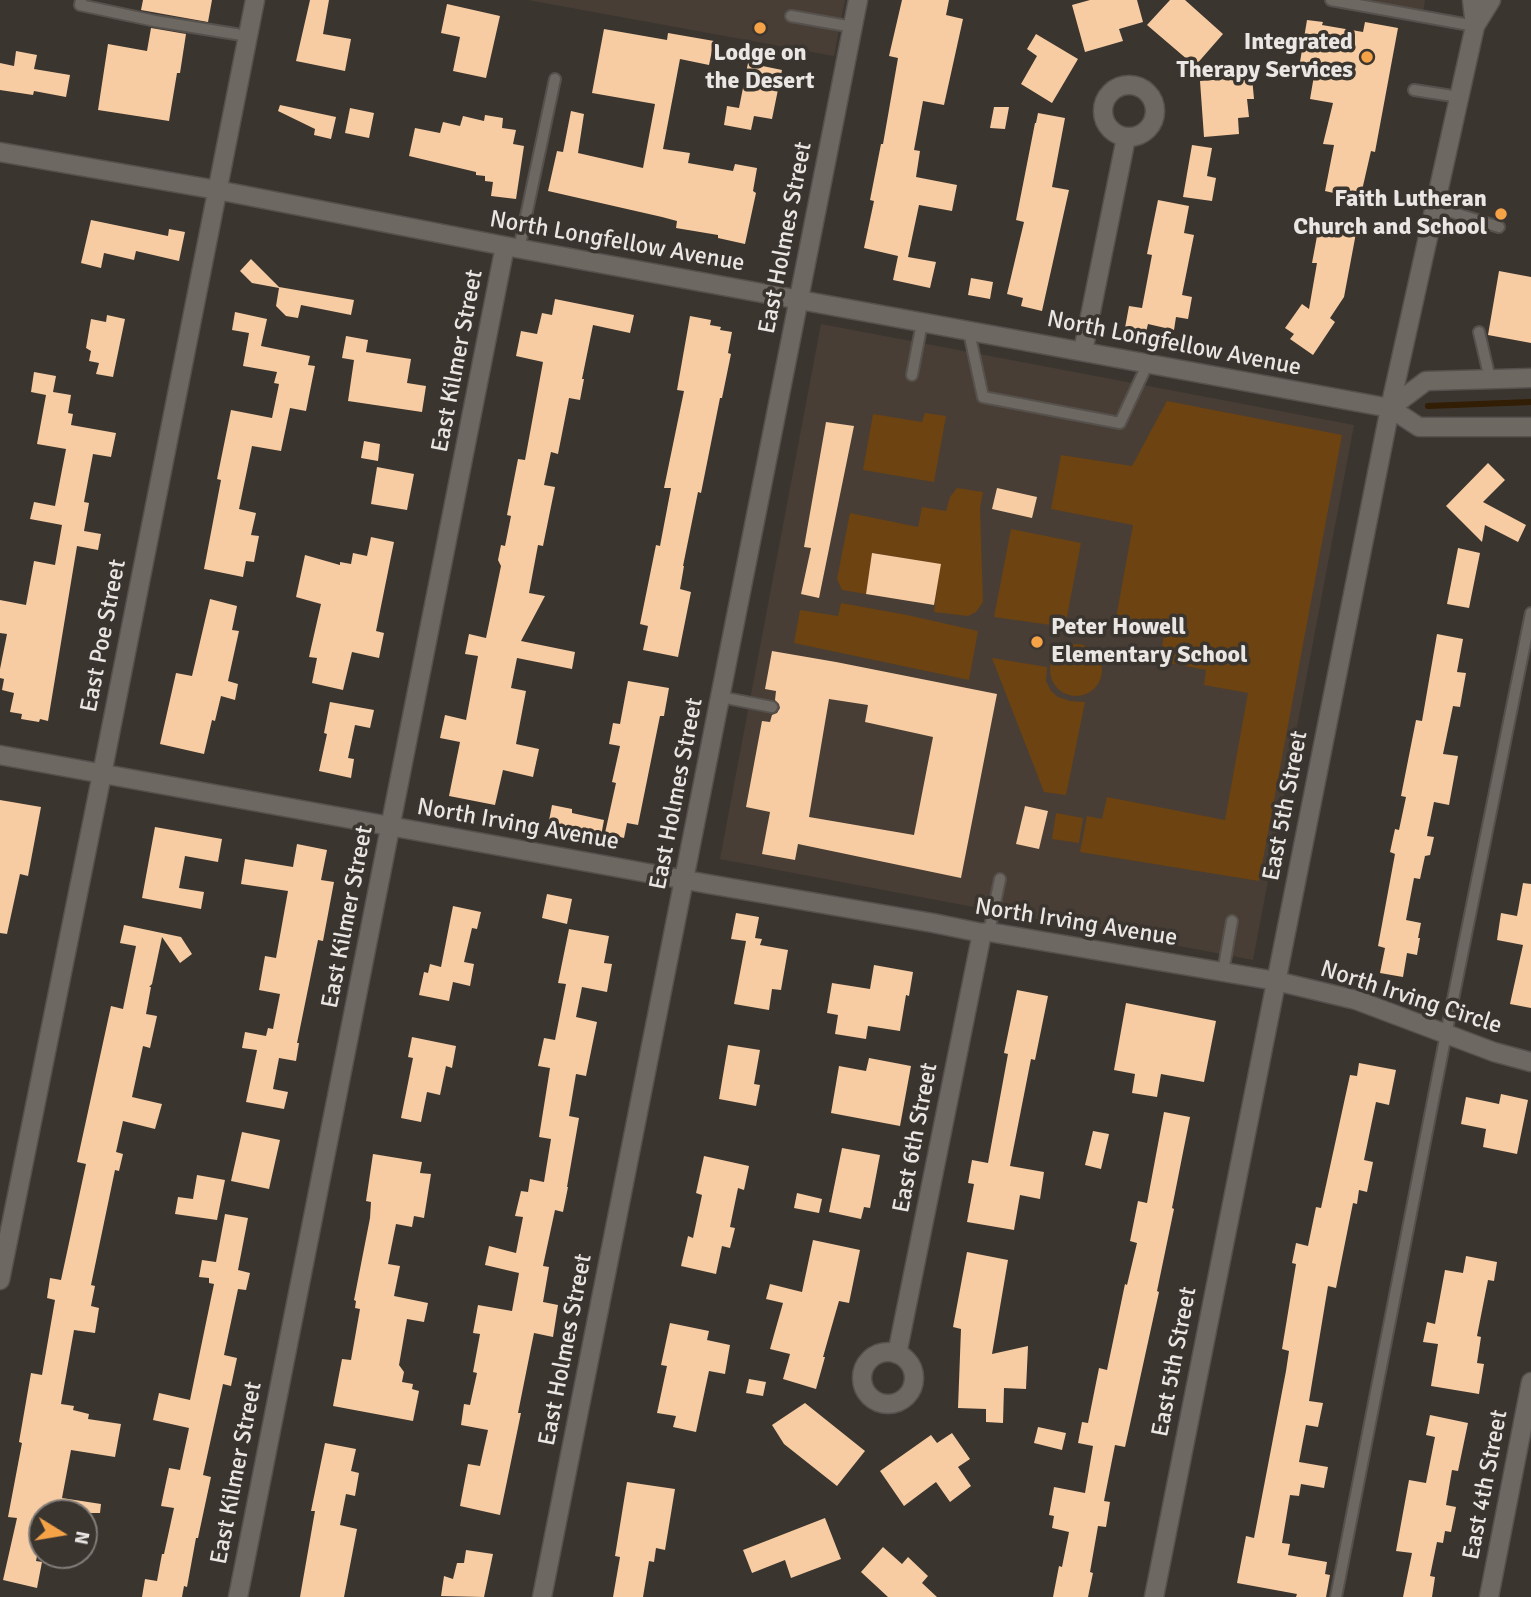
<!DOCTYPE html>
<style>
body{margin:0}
#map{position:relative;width:1531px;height:1597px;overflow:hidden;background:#3b3530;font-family:Signika,sans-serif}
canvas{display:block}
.north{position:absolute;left:28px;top:1499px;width:70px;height:70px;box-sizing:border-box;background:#3b3530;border:2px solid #817c78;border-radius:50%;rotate:101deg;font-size:19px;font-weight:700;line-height:28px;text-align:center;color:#e9e6e3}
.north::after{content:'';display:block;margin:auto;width:24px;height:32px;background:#f5a346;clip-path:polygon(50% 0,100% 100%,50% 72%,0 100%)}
</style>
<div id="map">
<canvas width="1531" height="1597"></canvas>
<div class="north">N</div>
</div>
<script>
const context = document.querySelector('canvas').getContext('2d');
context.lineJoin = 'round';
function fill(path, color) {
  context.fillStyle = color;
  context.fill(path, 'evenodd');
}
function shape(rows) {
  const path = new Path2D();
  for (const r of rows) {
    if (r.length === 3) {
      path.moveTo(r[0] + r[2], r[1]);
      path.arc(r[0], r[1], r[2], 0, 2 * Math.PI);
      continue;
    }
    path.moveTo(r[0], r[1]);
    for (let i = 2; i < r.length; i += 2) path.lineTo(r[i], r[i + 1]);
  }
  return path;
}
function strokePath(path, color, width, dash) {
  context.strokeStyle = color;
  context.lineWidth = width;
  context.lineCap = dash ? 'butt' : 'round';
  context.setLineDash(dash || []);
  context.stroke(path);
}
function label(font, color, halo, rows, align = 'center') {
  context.font = font + ' Signika,sans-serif';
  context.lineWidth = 7;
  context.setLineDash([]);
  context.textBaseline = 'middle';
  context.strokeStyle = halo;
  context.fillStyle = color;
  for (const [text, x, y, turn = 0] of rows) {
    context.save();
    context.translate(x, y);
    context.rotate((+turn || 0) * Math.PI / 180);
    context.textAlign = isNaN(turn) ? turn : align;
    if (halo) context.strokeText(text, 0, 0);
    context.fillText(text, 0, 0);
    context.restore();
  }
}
fill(shape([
 [528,0,845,0,834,56],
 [1354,0,1425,0,1423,13],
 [821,324,1354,425,1253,960,720,859]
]), '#483e35');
fill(shape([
 [1167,401,1342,435,1259,881,1080,852,1087,816,1102,819,1107,797,1225,820,1248,693,1204,685,1206,670,1160,661,1165,627,1116,618,1133,525,1051,509,1061,455,1132,466],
 [925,413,946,416,934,482,863,470,873,414,922,422],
 [957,488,983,492,980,508,983,602,976,612,968,616,934,612,940,564,873,553,866,594,842,590,837,579,850,513,918,527,922,507,946,511,950,497],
 [1011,529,1081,543,1065,627,994,617],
 [841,603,907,615,978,631,969,680,794,643,800,610,838,616],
 [1076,670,26],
 [992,658,1047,667,1046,681,1051,691,1058,697,1070,701,1085,702,1066,795,1044,792],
 [1056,813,1083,818,1079,843,1052,839]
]), '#6c4311');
strokePath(shape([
 [1428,406,1531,402]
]), '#321d05', 6);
fill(shape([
 [143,0,212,0,208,22,141,10],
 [310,0,329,0,323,34,351,39,345,71,296,61],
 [902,0,949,0,946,15,963,19,944,105,923,101,914,150,920,151,916,177,957,185,952,211,919,205,908,257,936,262,930,288,893,280,898,256,864,248,874,201,870,200,881,144,883,144,898,58,889,56],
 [1090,0,1137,0,1143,22,1119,29,1123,41,1085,52,1072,5],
 [1170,0,1185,0,1223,34,1195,66,1147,25],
 [447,4,500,16,486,78,453,71,460,37,441,33],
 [1307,20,1323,22,1322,25,1363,32,1365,22,1398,28,1375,152,1371,151,1360,199,1325,191,1334,145,1323,144,1333,103,1310,99,1315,70,1299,68],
 [151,28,186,34,180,73,177,73,169,121,98,110,108,44,147,51],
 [604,29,667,40,668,33,714,41,709,65,680,59,663,149,690,153,688,163,733,171,735,164,757,168,753,191,756,193,745,244,718,238,718,235,676,228,677,221,662,217,548,191,557,151,563,152,571,111,584,114,578,153,643,168,655,104,592,93],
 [1036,34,1078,59,1052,103,1021,84,1037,56,1027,49],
 [16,51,37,55,34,69,70,75,66,97,34,91,33,95,0,90,0,63,14,66],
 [748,63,782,70,772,119,754,116,751,130,724,125,727,106,739,108],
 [1252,77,1254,99,1247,99,1249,117,1238,118,1239,134,1204,137,1200,81],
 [280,105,336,117,331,139,314,135,315,129,278,111],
 [994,107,1009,107,1005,129,990,128],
 [350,108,374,113,369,138,345,133],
 [1038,113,1065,118,1052,187,1069,190,1042,311,1021,306,1023,298,1007,294,1024,222,1016,220,1035,123,1036,123],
 [485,115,503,118,502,128,516,130,513,144,524,146,516,199,491,196,493,182,485,181,485,176,476,175,476,172,409,156,415,128,440,133,443,122,460,126,463,116,484,121],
 [1192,145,1212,148,1207,176,1216,178,1212,201,1183,197],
 [1158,200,1189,206,1184,233,1194,235,1182,295,1192,297,1188,319,1176,317,1174,330,1148,324,1146,332,1125,328,1129,306,1142,308,1152,255,1147,254],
 [91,220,168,236,169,229,185,232,179,261,136,251,134,260,104,253,101,268,81,263],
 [1320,220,1356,227,1356,233,1344,297,1330,318,1335,322,1313,355,1290,339,1294,334,1285,328,1302,304,1309,309,1317,263,1312,263],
 [251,259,279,287,354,300,351,315,301,305,298,318,286,316,276,306,279,288,252,283,240,271],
 [1499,271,1531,277,1531,343,1488,335],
 [971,278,993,282,990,299,968,295],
 [555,299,634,315,630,333,593,325,582,379,584,379,580,400,569,398,558,454,551,452,544,485,555,487,543,546,538,545,529,593,545,596,521,641,575,652,572,669,517,658,511,688,526,691,516,744,539,749,533,777,503,770,495,805,449,796,460,742,440,738,445,715,466,720,478,656,465,654,469,634,486,638,501,566,498,560,501,545,505,546,511,516,507,515,518,459,525,460,543,362,516,356,521,331,537,334,542,313,552,315],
 [235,312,267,319,261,346,310,356,308,365,315,366,306,411,290,408,281,451,252,446,239,509,256,513,251,535,259,536,254,562,246,561,243,577,204,569,221,480,217,479,231,410,272,418,279,384,274,383,277,372,243,366,249,333,232,330],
 [107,315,125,319,113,377,96,374,99,363,89,361,91,351,86,348,91,319,106,322],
 [690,316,711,320,710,325,721,327,720,330,732,332,728,353,731,354,722,398,720,398,701,493,698,492,683,566,684,566,680,589,691,592,678,657,643,650,648,626,640,624,656,545,660,546,671,488,664,488,684,391,677,390],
 [346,336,368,340,366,352,411,359,407,383,426,386,422,412,348,401,354,360,342,358],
 [34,372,56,376,53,392,71,395,68,413,73,414,71,425,116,433,111,457,93,454,84,502,89,503,84,531,101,534,98,550,77,546,48,721,40,719,39,722,21,719,22,714,10,712,14,693,2,690,4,679,0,678,0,669,7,634,0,633,0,600,26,605,34,561,55,565,62,525,30,519,34,502,55,506,66,449,37,444,46,395,31,392],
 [826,422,854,426,819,598,801,594,811,548,804,547],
 [364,441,380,444,378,461,361,458],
 [1488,463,1505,480,1483,502,1526,525,1518,542,1485,525,1482,542,1446,506],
 [377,467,414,474,407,510,371,504],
 [997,488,1037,497,1032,518,992,509],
 [371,537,394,542,376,631,384,633,379,658,352,652,343,690,312,683,317,658,309,657,321,604,296,597,305,555,340,565,340,562,351,564,353,553,367,556],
 [1458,548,1480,553,1469,608,1447,604],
 [872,553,941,564,934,605,866,594],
 [210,599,237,606,232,630,239,631,228,681,238,684,235,700,221,696,215,721,212,720,204,754,160,744,176,673,192,676],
 [1437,634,1463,639,1457,672,1466,673,1460,707,1453,706,1443,754,1458,756,1449,805,1434,802,1427,836,1434,837,1430,855,1425,856,1420,879,1414,878,1406,920,1421,923,1418,938,1420,938,1417,955,1407,953,1403,977,1380,973,1385,948,1378,946,1395,854,1390,852,1395,829,1399,830,1406,797,1401,796,1416,720,1422,721],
 [772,651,836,662,997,694,961,878,798,844,795,860,762,854,770,812,746,807,762,721,770,722,772,715,777,713,780,708,779,704,775,700,776,691,765,689],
 [829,699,868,705,865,722,933,737,914,835,809,817],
 [628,681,669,688,664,716,660,716,638,825,627,823,624,838,605,833,616,783,612,782,620,746,609,744,613,723,620,724],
 [330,702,374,710,370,728,355,725,348,758,354,759,351,778,319,771,327,734,324,733],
 [0,800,41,807,28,876,20,874,7,934,0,933],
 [552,805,572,809,572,813,604,820,601,836,548,826],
 [1025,806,1048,811,1039,849,1016,844],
 [155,827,222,839,218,862,185,856,179,888,204,892,201,909,142,898],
 [297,844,327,850,321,880,334,882,323,941,318,940,297,1043,299,1043,296,1061,279,1058,273,1089,288,1092,284,1109,246,1102,257,1050,242,1048,245,1032,266,1036,268,1028,273,1029,280,994,259,990,265,956,276,958,288,891,241,884,245,859,293,867],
 [1523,883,1531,884,1531,1008,1510,1004,1523,945,1497,940,1501,913,1517,916],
 [547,894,572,899,567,924,542,918],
 [453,906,481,912,477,929,472,928,464,962,474,964,470,986,453,982,449,1001,419,995,424,972,428,973,430,964,441,967],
 [736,913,759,917,755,938,762,939,760,945,788,950,781,990,772,989,769,1010,734,1004,746,941,731,939],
 [124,925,181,937,192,954,180,963,162,937,152,984,149,987,151,987,146,1014,157,1016,150,1048,143,1046,132,1097,162,1104,155,1129,123,1121,116,1152,123,1154,119,1171,115,1170,91,1285,95,1286,91,1306,99,1308,95,1333,74,1330,61,1404,74,1406,73,1410,89,1414,88,1419,121,1424,115,1457,71,1450,62,1498,101,1504,100,1513,42,1513,42,1532,36,1561,42,1562,37,1588,3,1580,17,1518,8,1517,22,1443,19,1442,31,1373,42,1375,55,1300,47,1298,50,1278,61,1280,86,1164,77,1162,111,1006,123,1009,136,946,120,943],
 [569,929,609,936,604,963,612,964,607,992,582,987,576,1017,597,1022,586,1076,576,1074,569,1116,579,1118,567,1187,568,1187,563,1212,555,1210,543,1266,549,1267,543,1302,558,1305,553,1337,534,1333,518,1413,521,1413,500,1515,460,1506,468,1464,480,1466,488,1430,461,1425,464,1404,470,1405,477,1373,473,1372,480,1334,473,1333,478,1305,512,1311,519,1273,485,1265,489,1246,516,1253,523,1217,515,1216,521,1191,528,1192,530,1179,544,1182,551,1139,539,1137,550,1068,538,1066,544,1038,555,1040,566,984,558,983],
 [874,965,913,972,909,996,906,995,900,1031,868,1026,866,1039,835,1034,838,1015,827,1013,832,983,870,989],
 [1017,990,1048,996,1035,1060,1031,1059,1010,1166,1044,1172,1040,1199,1020,1195,1014,1230,967,1222,974,1184,968,1183,972,1160,988,1163,1008,1054,1004,1053],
 [1126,1003,1216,1021,1204,1082,1161,1074,1157,1097,1132,1093,1135,1074,1114,1070],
 [412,1037,456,1046,452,1068,446,1066,440,1095,427,1092,421,1122,401,1118,413,1058,408,1057],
 [728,1045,760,1050,754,1084,760,1085,756,1106,719,1099],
 [869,1058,911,1066,900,1126,831,1113,839,1066,866,1071],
 [1359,1063,1396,1070,1389,1105,1376,1102,1364,1160,1373,1162,1367,1192,1359,1190,1357,1204,1353,1203,1336,1288,1328,1286,1309,1401,1323,1403,1318,1427,1306,1425,1299,1462,1328,1467,1324,1488,1301,1484,1299,1496,1290,1495,1282,1543,1290,1544,1288,1555,1327,1562,1325,1574,1330,1575,1326,1597,1296,1597,1297,1594,1237,1583,1246,1536,1254,1538,1286,1371,1289,1351,1282,1349,1296,1264,1292,1263,1296,1243,1308,1246,1316,1207,1321,1208,1350,1075,1357,1076],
 [1501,1094,1528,1100,1517,1154,1483,1147,1486,1129,1461,1124,1466,1097,1499,1104],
 [1164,1112,1190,1117,1172,1208,1174,1209,1157,1291,1159,1292,1125,1447,1115,1445,1104,1501,1110,1502,1106,1527,1098,1526,1090,1572,1093,1573,1088,1597,1053,1597,1059,1566,1062,1567,1069,1532,1052,1528,1054,1516,1049,1515,1054,1487,1085,1493,1093,1446,1078,1443,1082,1422,1088,1423,1099,1368,1107,1370,1125,1284,1127,1285,1137,1243,1130,1241,1138,1201,1147,1203],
 [1093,1131,1109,1134,1101,1169,1085,1165],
 [242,1132,280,1140,269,1189,231,1181],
 [842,1148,880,1155,870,1208,864,1207,861,1219,829,1212],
 [373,1154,422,1162,420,1173,431,1174,424,1218,414,1216,412,1227,396,1224,388,1264,400,1266,394,1296,428,1303,424,1322,407,1319,399,1365,404,1372,402,1382,413,1384,412,1389,419,1391,413,1421,333,1406,342,1359,351,1360,360,1309,355,1308,356,1301,354,1300,370,1218,371,1202,366,1201],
 [704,1156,749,1166,744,1190,738,1188,730,1227,735,1228,730,1248,722,1246,716,1274,681,1266,688,1236,693,1238,702,1195,696,1193],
 [197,1175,225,1180,217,1220,175,1214,178,1197,193,1199],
 [797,1193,822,1199,819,1213,794,1208],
 [225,1214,248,1218,238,1270,250,1273,246,1290,238,1289,224,1355,237,1358,231,1386,223,1384,203,1475,211,1477,198,1538,196,1538,187,1587,184,1586,182,1597,142,1597,145,1579,157,1581,162,1554,164,1554,174,1508,161,1506,169,1468,180,1470,189,1428,153,1420,159,1393,190,1400,214,1284,209,1283,209,1278,199,1277,202,1260,216,1262],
 [813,1240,860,1250,849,1303,839,1301,823,1357,825,1357,816,1389,783,1379,790,1354,770,1349,783,1303,766,1299,770,1284,802,1292],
 [967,1252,1008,1260,992,1354,1028,1346,1026,1389,1004,1388,1003,1423,986,1422,986,1409,958,1408,961,1329,953,1327],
 [1466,1256,1497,1262,1494,1281,1488,1280,1477,1336,1481,1337,1477,1363,1484,1364,1479,1394,1431,1386,1438,1344,1423,1342,1427,1322,1435,1324,1445,1270,1463,1273],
 [670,1323,709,1331,707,1340,730,1345,725,1374,709,1371,696,1432,673,1427,676,1416,657,1413,667,1366,661,1365],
 [749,1379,766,1382,763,1396,746,1393],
 [805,1403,865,1451,837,1486,784,1444,772,1425],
 [1430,1415,1468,1423,1458,1471,1452,1470,1446,1505,1456,1507,1451,1532,1445,1531,1443,1543,1437,1542,1430,1576,1435,1577,1432,1597,1403,1597,1412,1553,1396,1551,1409,1480,1426,1483,1435,1437,1426,1435],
 [1038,1427,1066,1433,1062,1450,1034,1443],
 [952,1433,970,1459,958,1467,971,1486,950,1502,936,1482,904,1506,880,1471,931,1435,937,1443],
 [325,1443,356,1449,351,1471,359,1473,355,1496,346,1494,340,1525,357,1529,344,1597,300,1597,315,1511,311,1511],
 [627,1482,675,1489,665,1550,656,1548,654,1562,649,1561,643,1597,613,1597,620,1557,615,1556],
 [825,1518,841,1559,791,1578,785,1560,752,1573,743,1550],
 [883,1547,902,1564,908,1557,928,1576,922,1583,937,1597,888,1597,861,1572],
 [466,1550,493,1554,484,1597,441,1596,444,1576,453,1579,457,1563,464,1563]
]), '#f7cca2');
const service = shape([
 [81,0,80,5,155,21,248,36],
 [1331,0,1475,26],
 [791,16,853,27],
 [1414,90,1459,97],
 [1435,207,1499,227],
 [519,249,555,79],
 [969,332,983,397,1120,423,1147,365],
 [1479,332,1490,379],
 [912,375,922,323],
 [721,697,772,707],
 [989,932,1000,879],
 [1223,972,1232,921],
 [1336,1597,1446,1034,1531,613]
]);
const minor = shape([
 [1129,111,26],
 [0,152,217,190,505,246,1390,408,1419,427,1531,427],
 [1083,351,1126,138],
 [1390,408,1426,381,1531,378],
 [0,755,708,884,933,923,982,933,989,932,1276,981,1356,1000,1494,1052,1531,1062],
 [0,1280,102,774,255,0],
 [888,1378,26],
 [897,1354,982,933],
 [238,1597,505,246],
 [542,1597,858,0],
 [1489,1597,1531,1382]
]);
const tertiary = shape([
 [1472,0,1475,26],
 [1154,1597,1390,408,1475,26,1491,0]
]);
strokePath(service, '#56514d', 14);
strokePath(minor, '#56514d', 21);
strokePath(tertiary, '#56514d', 21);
strokePath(service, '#6e6862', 10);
strokePath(minor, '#6e6862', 18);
strokePath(tertiary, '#6e6862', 18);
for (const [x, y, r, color] of [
 [760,28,7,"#f5a346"],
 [1367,57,7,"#f5a346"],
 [1501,214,7,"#f5a346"],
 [1037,642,7,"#f5a346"]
]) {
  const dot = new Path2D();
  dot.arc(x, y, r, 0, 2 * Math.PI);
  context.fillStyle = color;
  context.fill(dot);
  strokePath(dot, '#3b3530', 2.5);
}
label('bold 24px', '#e9e6e3', '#3b3530', [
 ["Integrated",1353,43],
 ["Therapy Services",1353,71],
 ["Lodge on",760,54,"center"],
 ["the Desert",760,82,"center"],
 ["Faith Lutheran",1487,200],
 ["Church and School",1487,228],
 ["Peter Howell",1051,628,"left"],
 ["Elementary School",1051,656,"left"]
], 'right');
label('24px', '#e9e6e3', '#3b3530', [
 ["East Holmes Street",786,238,-79],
 ["North Longfellow Avenue",617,242,10],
 ["North Longfellow Avenue",1174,344,11],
 ["East Kilmer Street",458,361,-79],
 ["East Poe Street",104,636,-79],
 ["East Holmes Street",677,794,-79],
 ["East 5th Street",1286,806,-79],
 ["North Irving Avenue",518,825,10],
 ["East Kilmer Street",348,917,-79],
 ["North Irving Avenue",1076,923,9],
 ["North Irving Circle",1411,998,18],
 ["East 6th Street",916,1138,-79],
 ["East Holmes Street",566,1350,-79],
 ["East 5th Street",1175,1362,-79],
 ["East Kilmer Street",237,1473,-79],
 ["East 4th Street",1486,1485,-79]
]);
</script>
